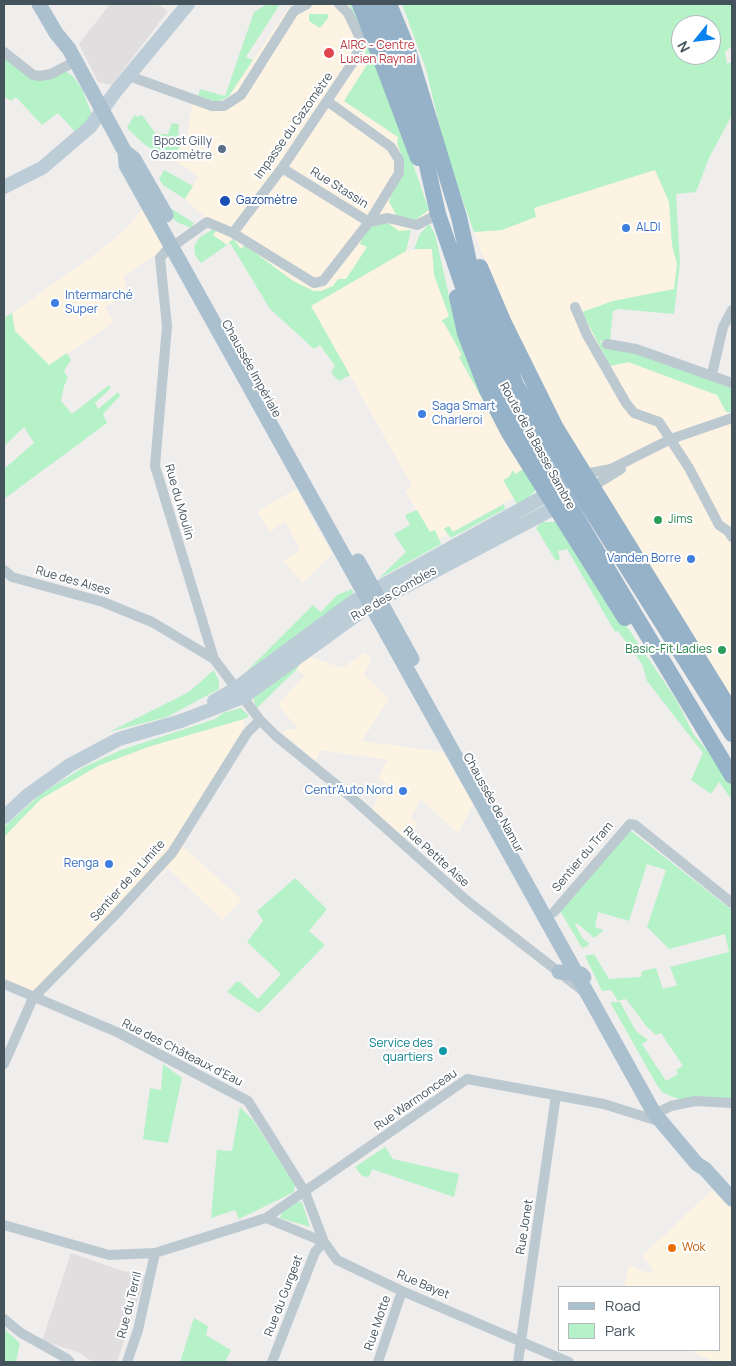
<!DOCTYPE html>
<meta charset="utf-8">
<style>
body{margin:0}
#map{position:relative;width:736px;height:1366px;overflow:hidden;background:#f0eded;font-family:Manrope,sans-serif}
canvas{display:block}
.frame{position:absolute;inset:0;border:5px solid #44535c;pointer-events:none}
.legend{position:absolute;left:558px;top:1286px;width:162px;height:65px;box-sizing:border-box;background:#fff;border:1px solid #b4babe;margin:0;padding:6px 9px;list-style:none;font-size:15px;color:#44535c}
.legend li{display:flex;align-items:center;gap:10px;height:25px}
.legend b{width:25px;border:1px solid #b4babe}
.north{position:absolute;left:671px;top:15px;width:50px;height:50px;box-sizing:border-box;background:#fff;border:1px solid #b4babe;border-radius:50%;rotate:241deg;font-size:14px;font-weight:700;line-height:20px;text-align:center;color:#44535c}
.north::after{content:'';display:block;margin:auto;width:18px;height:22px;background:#0981ee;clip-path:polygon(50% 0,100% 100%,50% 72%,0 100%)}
</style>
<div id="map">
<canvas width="736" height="1366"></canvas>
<div class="frame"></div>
<ul class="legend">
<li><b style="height:6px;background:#aac0cf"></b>Road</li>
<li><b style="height:14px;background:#b6f2c8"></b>Park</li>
</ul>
<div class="north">N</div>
</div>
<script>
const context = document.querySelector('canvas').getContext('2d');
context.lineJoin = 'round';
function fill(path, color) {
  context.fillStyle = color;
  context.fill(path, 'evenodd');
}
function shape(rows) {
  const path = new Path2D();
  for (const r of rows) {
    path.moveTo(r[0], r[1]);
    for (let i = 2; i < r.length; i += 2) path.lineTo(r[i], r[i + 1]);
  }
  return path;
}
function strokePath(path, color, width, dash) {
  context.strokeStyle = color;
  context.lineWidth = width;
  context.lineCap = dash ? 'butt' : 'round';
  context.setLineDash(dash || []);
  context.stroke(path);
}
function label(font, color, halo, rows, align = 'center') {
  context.font = font + ' Manrope,sans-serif';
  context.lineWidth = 4;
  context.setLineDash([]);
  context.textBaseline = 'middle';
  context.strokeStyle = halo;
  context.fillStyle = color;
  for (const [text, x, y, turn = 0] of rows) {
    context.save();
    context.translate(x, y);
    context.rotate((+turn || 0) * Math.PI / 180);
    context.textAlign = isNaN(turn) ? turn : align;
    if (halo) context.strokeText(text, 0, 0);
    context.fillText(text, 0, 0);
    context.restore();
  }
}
fill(shape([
 [295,4,356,4,429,210,431,221,411,230,406,251,432,248,434,275,449,316,441,322,444,322,462,356,459,358,484,402,483,413,489,409,525,468,523,493,435,541,405,491,412,486,311,306,241,249,233,239,227,245,213,235,218,229,185,199,199,176,166,156,175,153,186,141,192,106,198,97,225,102,289,7],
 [655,169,669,202,672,245,677,263,674,290,613,301,583,312,610,366,628,362,718,395,721,403,732,420,732,706,568,437,514,334,474,232,502,230,534,208],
 [141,210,149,210,168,246,124,276,127,292,105,308,114,322,50,366,15,331,12,313,94,255,127,228],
 [296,489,332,554,303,583,283,561,300,550,285,521,270,532,257,512],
 [366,652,371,661,364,675,389,699,362,741,443,752,456,776,474,802,458,834,421,799,411,817,418,824,404,838,380,819,372,809,385,783,378,779,387,760,321,750,315,761,283,733,286,729,295,730,297,726,285,714,279,703,305,675,296,670,302,654,342,668],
 [244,719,243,739,179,843,242,900,222,920,168,868,76,954,40,995,4,980,4,835,41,799,98,766,148,747],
 [712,1190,732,1209,732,1362,710,1362,711,1360,688,1350,720,1350,720,1287,624,1287,629,1265,650,1274,653,1269,642,1256]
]), '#fdf3e3');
fill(shape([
 [110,4,157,4,168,11,112,85,98,82,79,44],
 [71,1253,123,1271,146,1275,117,1362,93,1362,78,1352,42,1341]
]), '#e1dedf');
fill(shape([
 [267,4,280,4,246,57,253,60,229,96,218,102,198,97,200,89,225,96,254,12],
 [349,4,357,4,429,210,415,220,397,216,389,202,403,159,397,143,398,137,344,101,368,63,363,58,366,50,364,37],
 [402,4,732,4,732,46,725,52,727,64,732,61,732,115,709,158,696,192,676,194,680,263,674,314,619,309,613,311,610,340,600,341,606,349,633,352,732,388,732,412,726,412,717,395,628,362,610,366,582,312,613,301,674,289,677,264,672,245,669,202,655,170,534,208,536,217,502,230,474,232,446,153,426,69],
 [681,25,711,25,711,55,681,55],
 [309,14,328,14,328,18,320,28,309,21],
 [4,54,38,76,65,71,73,76,82,89,93,117,77,134,58,113,42,125,16,97,11,101,4,96],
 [135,115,137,117,142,115,156,134,168,134,172,123,179,124,178,140,186,141,175,153,166,156,156,152,144,144,128,129,127,127],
 [164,170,193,186,185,199,163,185,159,179],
 [164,204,194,223,191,228,177,222,169,215],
 [381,222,387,222,399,231,411,230,406,251,311,306,350,375,339,381,331,373,335,366,320,345,314,349,270,309,230,243,201,263,195,255,194,246,200,237,213,229,216,231,213,235,227,245,233,238,241,249,245,245,293,281,314,291,321,291,333,286,338,279,346,279,367,247,360,244,363,236,369,228],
 [429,224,435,234,452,309,489,409,483,413,479,405,484,402,459,357,462,355,444,323,441,321,449,316,434,275,432,249,414,249,420,234],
 [12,313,15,331,49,365,67,353,71,360,64,371,68,378,64,386,61,401,72,414,109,385,111,388,95,403,98,409,118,392,120,396,103,414,107,423,4,499,4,469,34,443,24,427,4,446,4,318],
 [525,468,535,487,535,491,527,500,517,504,503,480,509,477,513,470,515,474],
 [504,504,505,509,451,538,444,529,449,526,453,532],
 [417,510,430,532,435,530,441,544,378,579,406,552,394,534,410,525,405,515],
 [542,522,561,522,586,566,677,701,694,735,725,771,732,785,732,800,719,782,711,794,691,780,703,753,647,681,642,664,618,631,615,632,567,549,558,551,560,559,556,561,536,528],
 [352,589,354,595,237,681,313,605,321,612,337,595],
 [301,662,296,670,256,709,252,692],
 [214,670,219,681,219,689,167,717,109,732,189,692],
 [241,708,249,716,244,719,148,747,98,766,41,799,4,837,4,827,42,793,84,767,121,750,215,719,223,713],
 [630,830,732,910,732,1100,681,1100,663,1093,658,1087,610,1002,620,1002,636,1031,648,1040,642,1044,666,1081,678,1074,676,1070,683,1066,661,1033,656,1035,647,1027,626,999,618,1001,611,990,602,991,585,956,594,954,609,979,641,977,642,971,656,968,663,989,677,985,670,967,729,952,725,934,669,949,647,927,666,870,647,864,629,921,598,912,595,927,604,930,594,938,578,924,575,924,583,939,589,943,588,946,582,948,559,909],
 [295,878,327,909,309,931,325,945,259,1013,227,992,236,982,240,982,258,999,281,974,247,942,263,921,257,911],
 [163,1064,182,1078,168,1143,143,1139,150,1088,161,1090],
 [240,1107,253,1120,295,1185,294,1192,239,1219,235,1210,211,1218,217,1150,232,1151],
 [385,1147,393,1159,459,1174,454,1197,372,1169,369,1177,362,1176,355,1167],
 [298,1202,302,1202,310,1227,280,1218,282,1212],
 [194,1318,208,1326,206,1335,231,1350,225,1362,180,1362],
 [4,1329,20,1343,16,1362,5,1362]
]), '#b6f2c8');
strokePath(shape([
 [4,52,33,75,40,76,51,74,76,61],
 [129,76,212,106,224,106,241,95,294,11,307,4],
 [282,168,369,222,399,173,399,160,391,147,327,101],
 [438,214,417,225,388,218,369,222,323,281,314,283,233,233,207,222,166,251,160,258,167,326,155,466,214,659,260,720,276,736,350,796,466,900,582,990],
 [233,233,282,168,353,62,359,48,360,38,348,13,339,4],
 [575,307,587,335,626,403,634,413,659,422,689,468,719,525,728,531,732,537],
 [607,344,636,349,732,383],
 [712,374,723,327,732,310],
 [585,474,611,469,671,439,732,418],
 [592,487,621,469],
 [4,570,12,577,103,602,152,622,214,659],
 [554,912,630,824,635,825,732,903],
 [4,984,119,1033,248,1101,305,1192,324,1242,337,1260,402,1291,569,1362],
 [4,1064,33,998,114,916,172,853,247,733,260,720],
 [651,1116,671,1106,695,1101,732,1103],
 [266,1218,324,1242],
 [4,1225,109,1255,155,1253,266,1218,467,1079,604,1104,658,1121],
 [4,1319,21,1333,66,1358,70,1362],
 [127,1362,138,1330,155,1253],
 [272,1362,315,1252,324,1242],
 [378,1362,402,1291],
 [518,1362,556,1095]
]), '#bcc9d1', 10);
strokePath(shape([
 [4,187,42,168,90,127,116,91,188,4],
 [214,701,235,689,353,602,556,490],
 [4,817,28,795,70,765,119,739,181,721,243,697,370,605,564,503]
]), '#bdcdd8', 14);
strokePath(shape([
 [39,4,56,33,69,49,125,152,126,165,654,1113,697,1164,705,1169,732,1199],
 [125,152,134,159,166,215],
 [358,561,412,659],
 [559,972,581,974,584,977]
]), '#aac0cf', 15);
strokePath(shape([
 [360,4,418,158],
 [375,4,394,48,416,117,438,214,475,322,500,381,530,440,732,776],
 [389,4,408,50,459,217,469,262,480,298,516,385,586,502,732,734],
 [480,267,503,321,556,428,731,711],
 [457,297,465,333,487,390,509,433,625,618]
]), '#95b2c8', 16);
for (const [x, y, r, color] of [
 [329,53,6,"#e0444e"],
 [222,149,5,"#5c6f8a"],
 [225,201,6,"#1a4fb4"],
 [626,228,5,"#3f7fe0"],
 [55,303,5,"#3f7fe0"],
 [422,414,5,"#3f7fe0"],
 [658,520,5,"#2e9e5b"],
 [691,559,5,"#3f7fe0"],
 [722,650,5,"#2e9e5b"],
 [403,791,5,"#3f7fe0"],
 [109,864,5,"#3f7fe0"],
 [443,1051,5,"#0f9aa8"],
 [672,1248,5,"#e8710a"]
]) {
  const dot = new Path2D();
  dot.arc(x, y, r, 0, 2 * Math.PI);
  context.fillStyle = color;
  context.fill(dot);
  strokePath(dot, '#fff', 2);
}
label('12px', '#be3a42', '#fff', [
 ["AIRC - Centre",340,46],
 ["Lucien Raynal",340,60]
], 'left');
label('12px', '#44535c', '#fff', [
 ["Impasse du Gazomètre",294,126,-55],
 ["Rue Stassin",339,188,32],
 ["Chaussée Impériale",251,369,61],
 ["Route de la Basse Sambre",537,446,61],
 ["Rue du Moulin",179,502,74],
 ["Rue des Aises",73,581,16],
 ["Rue des Combles",394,594,-30],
 ["Chaussée de Namur",493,803,61],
 ["Rue Petite Aise",436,857,42],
 ["Sentier du Tram",583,857,-50],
 ["Sentier de la Limite",128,881,-48],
 ["Rue des Châteaux d'Eau",182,1053,27],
 ["Rue Warmonceau",416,1100,-35],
 ["Rue Jonet",525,1227,-81],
 ["Rue Bayet",423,1285,23],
 ["Rue du Gurgeat",284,1296,-69],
 ["Rue du Terril",130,1305,-76],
 ["Rue Motte",378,1323,-71]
]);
label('12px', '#4e5e75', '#fff', [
 ["Bpost Gilly",212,142],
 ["Gazomètre",212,156]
], 'right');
label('12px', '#164399', '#fff', [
 ["Gazomètre",236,201]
], 'left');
label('12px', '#366cbe', '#fff', [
 ["ALDI",636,228],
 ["Intermarché",65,296],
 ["Super",65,310],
 ["Saga Smart",432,407],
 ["Charleroi",432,421],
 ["Vanden Borre",681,559,"right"],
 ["Centr'Auto Nord",393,791,"right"],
 ["Renga",99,864,"right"]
], 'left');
label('12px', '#27864d', '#fff', [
 ["Jims",668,520],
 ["Basic-Fit Ladies",712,650,"right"]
], 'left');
label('12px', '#0d838f', '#fff', [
 ["Service des",433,1044],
 ["quartiers",433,1058]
], 'right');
label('12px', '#c56008', '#fff', [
 ["Wok",682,1248]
], 'left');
</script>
